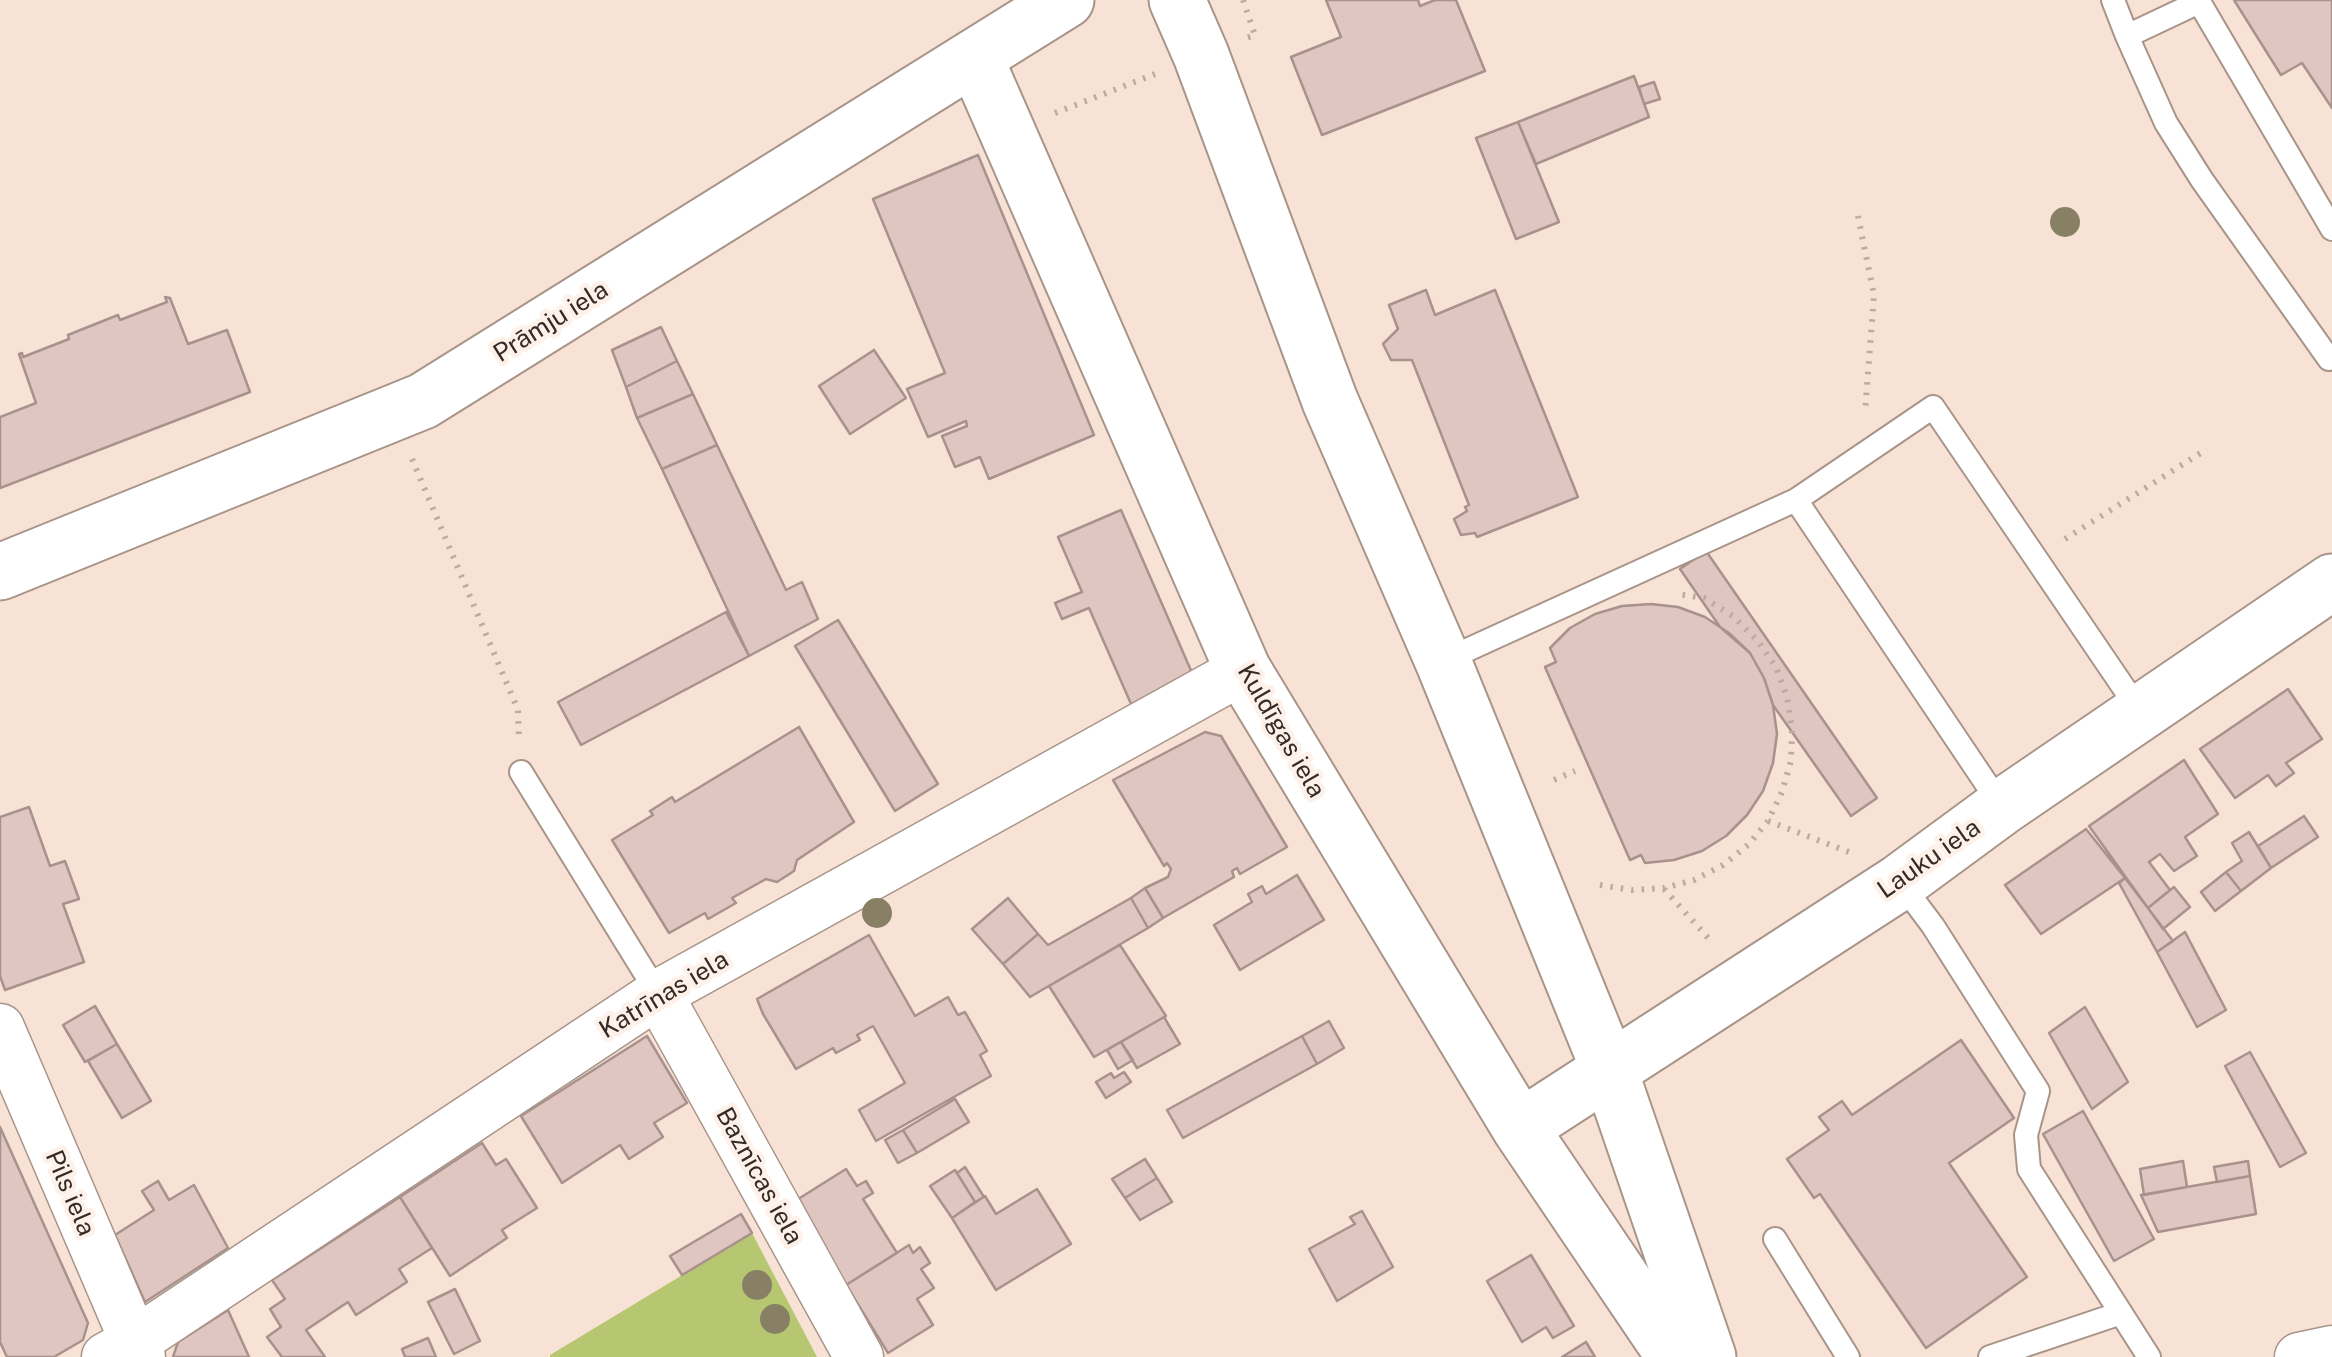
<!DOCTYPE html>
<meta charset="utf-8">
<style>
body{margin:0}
canvas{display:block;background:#f7e2d5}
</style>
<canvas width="2332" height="1357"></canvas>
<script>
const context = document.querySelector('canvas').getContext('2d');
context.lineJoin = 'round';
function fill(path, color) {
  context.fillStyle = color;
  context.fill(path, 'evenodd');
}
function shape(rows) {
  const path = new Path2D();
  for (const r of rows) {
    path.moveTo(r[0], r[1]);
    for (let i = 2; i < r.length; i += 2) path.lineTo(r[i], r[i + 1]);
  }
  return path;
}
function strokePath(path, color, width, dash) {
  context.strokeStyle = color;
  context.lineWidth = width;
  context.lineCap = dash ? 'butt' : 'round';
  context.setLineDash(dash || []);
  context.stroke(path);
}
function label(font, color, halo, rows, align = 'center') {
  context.font = font + ' "Public Sans",sans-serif';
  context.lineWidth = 9;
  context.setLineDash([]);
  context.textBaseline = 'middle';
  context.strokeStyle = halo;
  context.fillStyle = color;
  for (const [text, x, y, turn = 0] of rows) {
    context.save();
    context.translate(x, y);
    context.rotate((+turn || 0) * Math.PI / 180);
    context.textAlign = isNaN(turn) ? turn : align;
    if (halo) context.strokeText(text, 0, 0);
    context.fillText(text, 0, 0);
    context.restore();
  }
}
fill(shape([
 [752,1233,817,1357,550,1357,550,1355]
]), '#b6c671');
const building = shape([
 [1326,0,1418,0,1420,6,1435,0,1456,0,1485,71,1322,135,1291,57,1341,37,1326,0],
 [2234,0,2332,0,2332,108,2302,63,2281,75,2234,0],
 [1634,76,1649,117,1536,164,1518,122,1634,76],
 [1654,82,1660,99,1644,104,1639,87,1654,82],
 [1518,122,1559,222,1516,239,1476,138,1518,122],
 [978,155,1094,435,989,479,980,457,955,467,942,436,967,426,966,421,928,437,907,389,945,373,873,199,978,155],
 [1426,290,1435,315,1495,290,1578,497,1477,537,1475,533,1461,535,1454,519,1467,511,1465,507,1469,505,1412,360,1391,360,1383,344,1398,329,1389,305,1426,290],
 [165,297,170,298,188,344,227,330,250,392,0,488,0,417,36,403,19,354,22,353,23,357,69,339,68,335,118,315,120,320,167,302,165,297],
 [661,327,677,361,626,387,612,350,661,327],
 [874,350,906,398,850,434,819,386,874,350],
 [677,361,693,394,637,418,626,387,677,361],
 [693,394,717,445,662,469,637,418,693,394],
 [717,445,786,590,802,582,818,619,749,656,662,469,717,445],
 [1121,510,1196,682,1135,713,1089,608,1062,619,1055,603,1082,592,1058,537,1121,510],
 [1706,551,1877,798,1851,816,1773,705,1764,678,1750,653,1720,627,1680,569,1706,551],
 [1651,604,1678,607,1705,617,1729,633,1750,653,1764,678,1773,705,1777,734,1773,763,1763,791,1747,815,1726,836,1702,851,1674,860,1645,863,1641,855,1630,860,1545,667,1556,662,1550,648,1570,628,1595,614,1622,606,1651,604],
 [726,612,749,656,581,745,558,702,726,612],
 [838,620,938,784,895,811,795,646,838,620],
 [2288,689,2322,739,2286,763,2294,773,2276,786,2268,775,2235,798,2200,749,2288,689],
 [799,727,854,822,797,860,794,871,777,882,766,879,732,898,736,903,708,919,705,913,669,933,612,840,653,815,650,811,672,797,675,802,799,727],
 [1205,732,1221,736,1287,847,1240,874,1237,868,1232,871,1234,877,1163,918,1145,888,1168,877,1171,869,1167,863,1164,866,1113,780,1205,732],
 [2184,760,2218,814,2185,837,2197,856,2174,871,2160,854,2149,862,2170,890,2148,908,2089,826,2184,760],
 [29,807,50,866,65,861,79,899,63,904,84,962,5,990,0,976,0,817,29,807],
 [2304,816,2318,837,2271,868,2258,846,2304,816],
 [2086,829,2125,878,2041,934,2005,885,2086,829],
 [2249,832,2271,868,2241,891,2226,872,2242,861,2232,843,2249,832],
 [2226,872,2241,891,2215,911,2201,892,2226,872],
 [1297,875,1324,920,1240,970,1214,925,1252,902,1248,894,1262,886,1266,894,1297,875],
 [2125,878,2173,941,2157,952,2119,883,2125,878],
 [2174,887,2190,907,2163,929,2148,908,2174,887],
 [1145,888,1163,918,1148,928,1131,898,1145,888],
 [1008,898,1038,934,1003,964,972,929,1008,898],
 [1131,898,1148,928,1030,997,1003,964,1038,934,1048,945,1131,898],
 [2185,932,2226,1010,2197,1027,2157,952,2185,932],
 [869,935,915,1016,948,997,958,1015,965,1012,987,1051,980,1055,991,1076,876,1141,859,1110,905,1083,873,1026,857,1035,860,1040,836,1053,833,1048,796,1069,763,1014,757,999,869,935],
 [1120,945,1166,1016,1094,1057,1049,986,1120,945],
 [95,1006,117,1044,85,1062,63,1025,95,1006],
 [2085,1007,2128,1082,2092,1109,2049,1033,2085,1007],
 [1164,1017,1180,1044,1137,1068,1121,1042,1164,1017],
 [1329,1021,1344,1048,1317,1064,1302,1036,1329,1021],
 [647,1036,687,1103,654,1123,663,1137,629,1159,620,1145,562,1183,521,1116,647,1036],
 [1302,1036,1317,1064,1183,1138,1167,1110,1302,1036],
 [1961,1040,2014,1118,1949,1163,2027,1277,1926,1348,1820,1194,1814,1198,1787,1159,1829,1130,1819,1117,1842,1101,1852,1115,1961,1040],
 [1121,1042,1133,1060,1118,1069,1107,1050,1121,1042],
 [117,1044,151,1101,122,1118,88,1061,117,1044],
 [2250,1052,2306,1153,2280,1167,2225,1066,2250,1052],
 [1124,1072,1131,1082,1106,1098,1096,1082,1111,1073,1114,1078,1124,1072],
 [955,1099,969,1122,917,1153,903,1130,955,1099],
 [2083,1111,2154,1239,2114,1261,2043,1134,2083,1111],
 [0,1127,88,1323,83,1340,54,1357,7,1357,0,1342,0,1127],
 [903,1130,917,1153,898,1163,885,1140,903,1130],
 [482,1143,496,1165,506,1159,537,1208,502,1230,507,1238,450,1276,400,1197,482,1143],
 [1145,1159,1157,1178,1125,1198,1112,1179,1145,1159],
 [2183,1161,2187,1187,2144,1195,2140,1169,2183,1161],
 [2248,1161,2250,1176,2217,1182,2214,1167,2248,1161],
 [965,1167,984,1197,975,1202,957,1173,965,1167],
 [846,1169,857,1186,866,1181,873,1193,863,1199,897,1253,846,1285,795,1201,846,1169],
 [955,1170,975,1202,952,1218,930,1186,955,1170],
 [2250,1176,2256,1214,2158,1232,2141,1195,2250,1176],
 [1157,1178,1172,1202,1140,1220,1125,1198,1157,1178],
 [158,1181,169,1200,194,1185,228,1248,145,1302,115,1235,154,1210,142,1191,158,1181],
 [1037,1189,1071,1244,996,1290,952,1218,985,1196,996,1214,1037,1189],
 [400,1197,432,1248,399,1269,407,1282,356,1315,348,1302,306,1330,325,1357,282,1357,267,1337,281,1327,270,1309,285,1299,272,1280,400,1197],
 [1362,1211,1393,1267,1337,1301,1309,1249,1355,1224,1350,1217,1362,1211],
 [741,1214,752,1233,682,1275,670,1256,741,1214],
 [909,1245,913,1253,920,1247,930,1263,921,1269,934,1288,917,1299,933,1325,888,1353,846,1285,909,1245],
 [1531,1255,1574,1326,1553,1338,1546,1327,1522,1342,1487,1281,1531,1255],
 [455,1289,480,1341,454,1354,428,1302,455,1289],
 [228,1310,249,1357,173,1357,178,1342,228,1310],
 [428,1338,436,1357,405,1357,402,1349,428,1338],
 [1586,1342,1595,1357,1562,1357,1586,1342]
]);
fill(building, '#e0c6c1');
strokePath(building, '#a9918d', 2.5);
const service = shape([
 [2113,0,2127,36],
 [2198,0,2332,229],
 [2199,2,2127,36,2166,123,2202,180,2329,359],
 [1796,500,2002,807],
 [1443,661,1796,500,1933,407,2141,713],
 [521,772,658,994],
 [1900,882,1933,926,2038,1091,2026,1135,2029,1169,2149,1357],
 [1775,1239,1848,1357],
 [1990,1357,2121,1313]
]);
const minor = shape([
 [658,994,859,1357],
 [0,1028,141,1357],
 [106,1357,134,1342,658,994,1243,670],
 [2299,1357,2332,1350]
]);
const tertiary = shape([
 [1177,0,1201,55,1330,401,1443,661,1609,1069,1708,1357],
 [975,58,1243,670,1520,1128,1675,1357],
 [1520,1128,1900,882,2002,807,2332,582]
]);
const primary = shape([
 [0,572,423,401,1066,0]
]);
strokePath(service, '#a89488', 26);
strokePath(minor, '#a89488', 51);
strokePath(tertiary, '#a89488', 59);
strokePath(primary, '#a89488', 59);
strokePath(shape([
 [1243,0,1255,35,1246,38],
 [1055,113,1155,74],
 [1858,216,1874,295,1865,413],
 [412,459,518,710,519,740],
 [2065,539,2207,449],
 [1554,780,1575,771],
 [1768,821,1849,852],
 [1600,885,1632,890,1664,888,1694,880,1723,865,1748,845,1768,821,1782,792,1791,761,1792,729,1787,697,1776,667,1757,640,1733,616,1704,598,1677,594],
 [1664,889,1710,940]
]), '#bcaba0', 6, [2.5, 8]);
strokePath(service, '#fff', 22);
strokePath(minor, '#fff', 48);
strokePath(tertiary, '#fff', 55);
strokePath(primary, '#fff', 55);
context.fillStyle = '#878065';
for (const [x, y] of [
 [2065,222],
 [877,913],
 [757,1285],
 [775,1319]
]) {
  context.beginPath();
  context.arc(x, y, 15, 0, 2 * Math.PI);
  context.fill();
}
label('25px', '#332b26', '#fef1e9', [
 ["Prāmju iela",551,322,-32],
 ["Kuldīgas iela",1281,731,60],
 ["Lauku iela",1929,859,-35],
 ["Katrīnas iela",664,995,-31],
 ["Baznīcas iela",759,1176,61],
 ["Pils iela",70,1193,67]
]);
</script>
